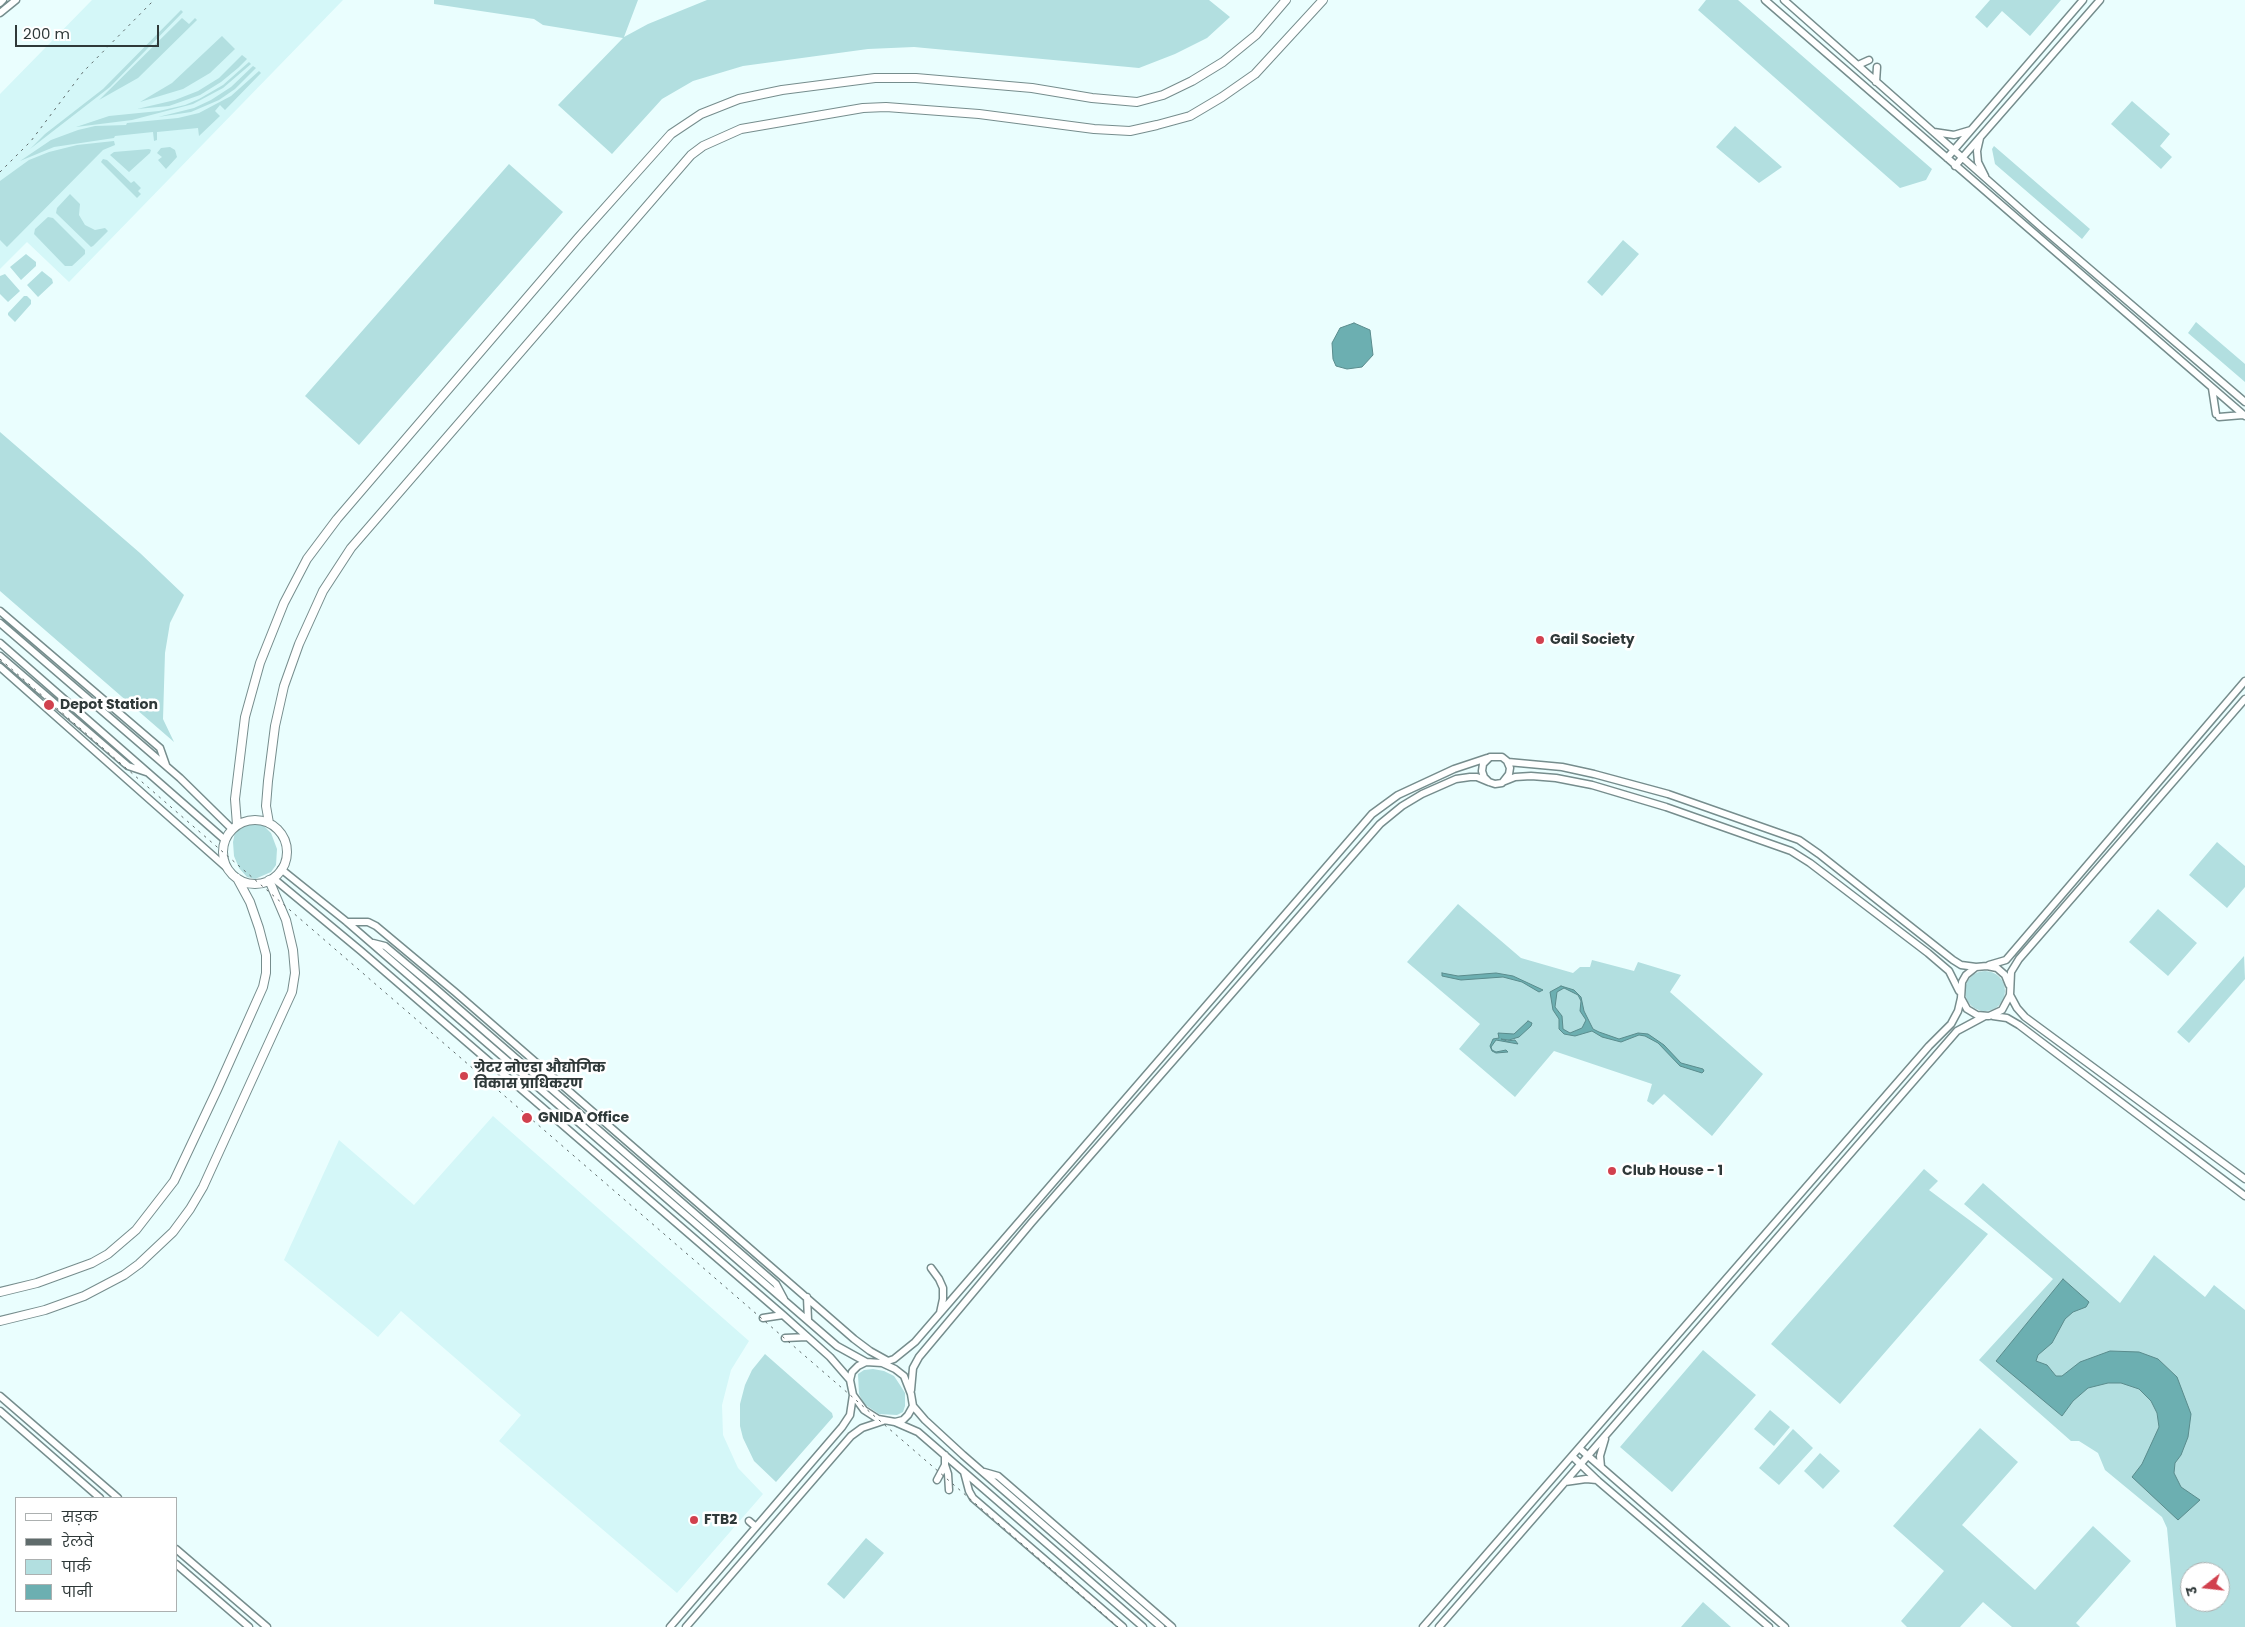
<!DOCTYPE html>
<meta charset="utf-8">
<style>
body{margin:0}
#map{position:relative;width:2245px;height:1627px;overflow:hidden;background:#eafefe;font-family:Poppins,"Noto Sans Devanagari",sans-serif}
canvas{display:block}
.legend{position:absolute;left:15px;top:1497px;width:162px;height:115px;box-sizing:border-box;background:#fff;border:1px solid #acb0b0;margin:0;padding:6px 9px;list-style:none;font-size:15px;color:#2f3939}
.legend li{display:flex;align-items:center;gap:10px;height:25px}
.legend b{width:25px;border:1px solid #acb0b0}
.north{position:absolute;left:2180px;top:1562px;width:50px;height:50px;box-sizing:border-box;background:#fff;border:1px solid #acb0b0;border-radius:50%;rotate:254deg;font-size:14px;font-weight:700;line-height:20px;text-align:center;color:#2f3939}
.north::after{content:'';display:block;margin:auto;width:18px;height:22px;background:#d1414e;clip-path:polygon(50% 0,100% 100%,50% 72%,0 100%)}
.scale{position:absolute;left:15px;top:25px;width:144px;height:22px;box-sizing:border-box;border:2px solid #2f3939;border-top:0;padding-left:6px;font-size:15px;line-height:18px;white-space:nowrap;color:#2f3939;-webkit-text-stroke:4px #fff;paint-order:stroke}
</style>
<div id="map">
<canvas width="2245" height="1627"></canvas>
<ul class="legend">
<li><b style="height:6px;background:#fff"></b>सड़क</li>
<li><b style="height:6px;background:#5f6b6b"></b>रेलवे</li>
<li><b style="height:14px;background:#b2dfe0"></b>पार्क</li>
<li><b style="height:14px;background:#6cafb1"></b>पानी</li>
</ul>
<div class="north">उ</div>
<div class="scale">200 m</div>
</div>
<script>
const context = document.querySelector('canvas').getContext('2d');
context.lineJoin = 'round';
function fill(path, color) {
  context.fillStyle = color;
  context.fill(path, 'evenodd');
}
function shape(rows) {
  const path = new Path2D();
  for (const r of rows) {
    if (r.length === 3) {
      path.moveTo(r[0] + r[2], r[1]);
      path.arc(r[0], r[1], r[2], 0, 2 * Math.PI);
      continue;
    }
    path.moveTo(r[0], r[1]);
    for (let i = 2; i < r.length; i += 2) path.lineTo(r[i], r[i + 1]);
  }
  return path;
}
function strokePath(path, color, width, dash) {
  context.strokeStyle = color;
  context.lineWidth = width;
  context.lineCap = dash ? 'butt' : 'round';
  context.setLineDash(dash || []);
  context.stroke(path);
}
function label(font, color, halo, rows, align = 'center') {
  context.font = font + ' Poppins,"Noto Sans Devanagari",sans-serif';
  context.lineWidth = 5;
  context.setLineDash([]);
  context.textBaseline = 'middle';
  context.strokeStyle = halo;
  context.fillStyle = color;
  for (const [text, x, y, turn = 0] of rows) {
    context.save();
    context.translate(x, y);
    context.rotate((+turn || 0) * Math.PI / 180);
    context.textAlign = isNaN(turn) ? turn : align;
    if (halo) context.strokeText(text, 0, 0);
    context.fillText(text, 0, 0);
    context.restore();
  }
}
fill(shape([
 [92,0,343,0,69,282,27,242,0,269,0,94],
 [493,1116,749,1341,731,1370,722,1405,723,1435,738,1468,763,1494,677,1593,499,1441,521,1415,401,1311,378,1337,284,1260,339,1140,414,1205]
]), '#d4f7f8');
fill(shape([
 [434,0,638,0,624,37,648,24,707,0,1209,0,1230,17,1207,38,1175,54,1139,68,914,47,868,49,743,66,693,81,662,99,612,154,558,105,623,38,543,25,534,19,434,4],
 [1706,0,1738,0,1932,169,1926,180,1900,188,1698,10],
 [1990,0,2061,0,2030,36,2002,11,1987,28,1975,17],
 [181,10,183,12,110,87,30,149,45,134,103,89],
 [182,18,189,24,195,18,197,20,138,78,99,100],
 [222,36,235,49,210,73,183,89,140,102,172,83],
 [242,55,247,59,238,68,221,82,200,95,169,106,137,109,175,100,198,91,219,78],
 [249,62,251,64,223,88,193,104,132,120,76,127,109,116,159,111,185,105,199,99,223,85],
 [253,66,256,68,235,89,219,100,191,112,158,117,194,108,211,100,231,87],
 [259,71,261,73,225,110,220,105,215,111,220,116,199,136,198,128,157,132,157,140,154,141,153,132,115,136,114,138,54,147,20,161,51,140,78,130,95,126,126,125,127,123,178,118,199,113,231,96],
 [2132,101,2170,134,2160,146,2172,157,2161,169,2111,124],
 [1735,126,1782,167,1759,183,1716,147],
 [114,141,115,145,103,150,7,247,0,240,0,181,29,160,49,152,77,145],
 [1994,146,2090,229,2082,239,1995,164,1992,149],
 [170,147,175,150,177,157,166,169,158,160,162,157,157,153,161,148],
 [149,149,151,150,150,153,129,172,110,155,114,152],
 [103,159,107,160,131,183,134,181,141,188,138,191,141,194,137,198,101,162],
 [509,164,563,212,359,445,305,396],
 [70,194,80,204,79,215,85,225,95,230,105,228,108,231,93,246,91,247,56,213,57,208],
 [48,217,53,218,85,250,85,254,72,266,65,266,34,234,35,229],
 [1623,240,1639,254,1602,296,1587,282],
 [26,254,36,262,36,266,21,280,10,267],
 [42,271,52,279,53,283,38,297,27,285],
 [5,274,20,291,8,302,0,294,0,276],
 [24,296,27,296,31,300,31,304,15,322,8,315,8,313],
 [2196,322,2245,364,2245,382,2188,333],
 [0,432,140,553,184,595,170,623,165,653,163,719,174,742,0,591],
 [249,823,257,823,264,826,271,833,277,849,276,865,271,872,255,879,247,877,239,868,234,856,233,842,235,832,241,826],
 [2217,842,2245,866,2245,887,2227,908,2189,875],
 [1458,904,1521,958,1573,973,1580,967,1590,967,1592,960,1634,971,1638,962,1681,975,1670,992,1763,1074,1712,1136,1664,1094,1653,1105,1647,1101,1652,1084,1554,1051,1515,1097,1459,1049,1480,1024,1407,962],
 [2158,909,2197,943,2168,976,2129,942],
 [2244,956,2245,979,2189,1043,2177,1032],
 [1985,991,20],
 [1924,1169,1938,1181,1929,1190,1988,1234,1840,1404,1771,1344],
 [1983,1183,2120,1303,2154,1255,2205,1297,2214,1285,2245,1310,2245,1627,2176,1627,2167,1528,2162,1517,2105,1470,2098,1453,2079,1441,2071,1441,1979,1360,2053,1279,1964,1204],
 [2190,1572,2220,1572,2220,1602,2190,1602],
 [1703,1350,1756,1395,1672,1492,1620,1447],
 [765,1354,832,1413,833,1417,776,1482,754,1461,743,1438,740,1426,740,1404,745,1385,752,1370],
 [873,1369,884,1371,894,1376,900,1385,905,1393,905,1406,903,1412,897,1415,879,1414,864,1404,859,1394,858,1374,864,1370],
 [1770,1410,1790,1427,1774,1446,1754,1429],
 [1980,1428,2018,1462,1962,1525,2035,1590,2093,1526,2131,1561,2076,1623,2080,1627,2012,1627,1983,1602,1960,1627,1907,1627,1901,1621,1944,1571,1893,1526],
 [1793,1429,1813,1448,1779,1485,1759,1468],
 [1820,1453,1840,1471,1823,1489,1804,1471],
 [866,1538,884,1553,844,1599,827,1584],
 [1703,1602,1731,1627,1681,1627]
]), '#b2dfe0');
const water = shape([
 [1354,323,1370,330,1373,355,1362,367,1347,369,1336,366,1333,359,1332,343,1340,328,1354,323],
 [1442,973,1458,976,1496,973,1513,976,1543,990,1539,992,1522,982,1503,977,1461,980,1442,976,1442,973],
 [1561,986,1574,990,1581,997,1584,1011,1593,1029,1599,1032,1619,1039,1638,1033,1648,1034,1664,1045,1681,1063,1703,1069,1704,1071,1702,1073,1680,1066,1658,1043,1645,1036,1639,1035,1621,1042,1602,1037,1592,1031,1575,1036,1564,1034,1559,1029,1559,1019,1553,1010,1550,992,1561,986],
 [1564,988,1578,995,1581,1001,1580,1011,1586,1020,1582,1028,1570,1033,1563,1029,1562,1016,1555,1007,1557,992,1564,988],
 [1528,1021,1532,1023,1531,1026,1519,1037,1509,1040,1501,1039,1507,1041,1515,1040,1518,1044,1496,1040,1491,1047,1492,1050,1496,1052,1506,1050,1508,1052,1496,1053,1492,1051,1490,1046,1493,1039,1499,1038,1498,1033,1514,1034,1528,1021],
 [2063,1279,2089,1302,2086,1307,2073,1312,2065,1319,2052,1343,2038,1355,2036,1361,2047,1365,2056,1376,2062,1376,2080,1362,2110,1351,2139,1352,2158,1359,2177,1377,2191,1414,2188,1437,2181,1455,2175,1463,2174,1473,2181,1487,2200,1500,2178,1520,2132,1477,2142,1464,2159,1427,2157,1413,2151,1401,2139,1389,2121,1383,2108,1383,2088,1388,2073,1401,2062,1416,1996,1361,2063,1279]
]);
fill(water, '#6cafb1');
strokePath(water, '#5a8c8d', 1);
const tertiary = shape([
 [1765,0,2245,416],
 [1784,0,2042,228,2245,402],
 [0,3,3,0],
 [0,13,16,0],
 [1858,65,1869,60],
 [1876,82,1877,67],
 [1934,132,1954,135,1971,130],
 [1980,138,1977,151,1978,162,1985,176],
 [1947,158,2083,0],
 [1955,166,2100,0],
 [2212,388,2216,414],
 [2219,417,2243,415],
 [0,611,160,748,166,765],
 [0,623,180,778,232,829],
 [0,643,225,840],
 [0,656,128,766,146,772],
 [0,667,228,869],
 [1508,762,1562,767,1594,774,1668,794,1799,840,1819,854,1953,960,1961,965,1976,967],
 [1505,781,1515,777,1531,776,1556,778,1592,785,1666,807,1791,851,1810,863,1928,953,1949,971,1959,991],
 [281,869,347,922,837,1346,866,1362],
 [273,878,361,951,783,1315,830,1357,850,1380,853,1395,864,1410,878,1419,895,1422,903,1420,908,1415,913,1406,911,1394,904,1376,895,1369,882,1363,866,1362,858,1366,852,1372,850,1380],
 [347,922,368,922,376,926,455,992,854,1339,870,1351,888,1361],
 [373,943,385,946,435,988,776,1284,784,1299],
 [1989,965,2006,960,2245,681],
 [2009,985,2005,975,1997,968,1987,966,1976,967,1966,975,1962,982,1961,998,1967,1009,1977,1015,1989,1016,2002,1010,2010,995,2011,972,2019,959,2245,699],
 [2010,995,2017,1008,2025,1017,2245,1179],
 [1993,1016,2007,1018,2019,1025,2245,1196],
 [495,1085,513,1082],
 [931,1268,939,1279,943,1288,943,1299,940,1313],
 [807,1297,808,1320],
 [763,1318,783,1315],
 [785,1338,807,1337],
 [882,1363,894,1359,915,1342,1372,814,1398,795,1454,769,1487,758],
 [911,1390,913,1368,919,1357,1032,1222,1380,824,1402,806,1422,794,1456,779,1470,777,1477,777,1489,782,1495,784,1502,783,1509,774,1510,768,1507,761,1502,757,1490,757,1483,764,1482,771,1484,777,1489,782],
 [0,1396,118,1498],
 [913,1406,925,1420,963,1455,1161,1627],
 [0,1411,100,1498],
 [895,1422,918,1432,1143,1627],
 [1579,1448,1785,1627],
 [1572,1456,1598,1481,1769,1627],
 [945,1465,948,1474,949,1490],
 [1601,1467,1600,1456,1605,1439],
 [964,1472,969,1491,973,1498,1123,1627],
 [984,1472,998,1476,1172,1627],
 [937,1480,945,1465,945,1455],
 [1565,1482,1586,1479,1597,1480],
 [749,1521,756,1527],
 [176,1549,267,1627],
 [176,1564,249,1627],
 [670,1627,842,1427,850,1415,853,1395],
 [686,1627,851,1436,862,1428,883,1421],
 [1423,1627,1929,1046,1951,1024,1958,1011,1961,998],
 [1439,1627,1957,1031,1985,1016]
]);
const secondary = shape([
 [255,852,32],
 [269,823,266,806,268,781,275,726,284,686,299,644,323,591,351,548,691,155,703,146,741,129,863,108,886,107,979,114,1094,129,1130,131,1157,125,1190,116,1222,97,1255,74,1323,0],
 [237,825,235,799,245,717,260,663,284,603,307,559,337,519,578,238,671,134,701,114,739,99,782,90,875,78,916,78,1032,88,1092,98,1137,102,1163,95,1192,81,1223,62,1256,35,1286,0],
 [0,1292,37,1283,92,1263,108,1254,136,1230,174,1181,217,1090,263,987,266,973,266,955,259,928,250,902,237,878],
 [0,1321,45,1310,84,1296,124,1275,139,1264,173,1232,190,1209,203,1187,292,992,295,973,293,950,286,920,269,880]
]);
strokePath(tertiary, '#768d8d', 9);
strokePath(secondary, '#768d8d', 10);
strokePath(tertiary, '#fff', 6);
strokePath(secondary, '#fff', 8);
strokePath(shape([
 [0,172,31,141,83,72,154,0],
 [0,659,1118,1627]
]), '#5f6b6b', 1, [2.5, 5]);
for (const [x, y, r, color] of [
 [1540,640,5,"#d1414e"],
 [49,705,6,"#d1414e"],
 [464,1076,5,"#d1414e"],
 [527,1118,6,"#d1414e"],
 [1612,1171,5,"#d1414e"],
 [694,1520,5,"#d1414e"]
]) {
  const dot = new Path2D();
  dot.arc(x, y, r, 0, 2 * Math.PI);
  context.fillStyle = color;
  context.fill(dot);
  strokePath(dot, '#fff', 2);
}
label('bold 14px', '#2f3939', '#fff', [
 ["Gail Society",1550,640],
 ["Depot Station",60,705],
 ["ग्रेटर नोएडा औद्योगिक",474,1068],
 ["विकास प्राधिकरण",474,1084],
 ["GNIDA Office",538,1118],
 ["Club House - 1",1622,1171],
 ["FTB2",704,1520]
], 'left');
</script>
